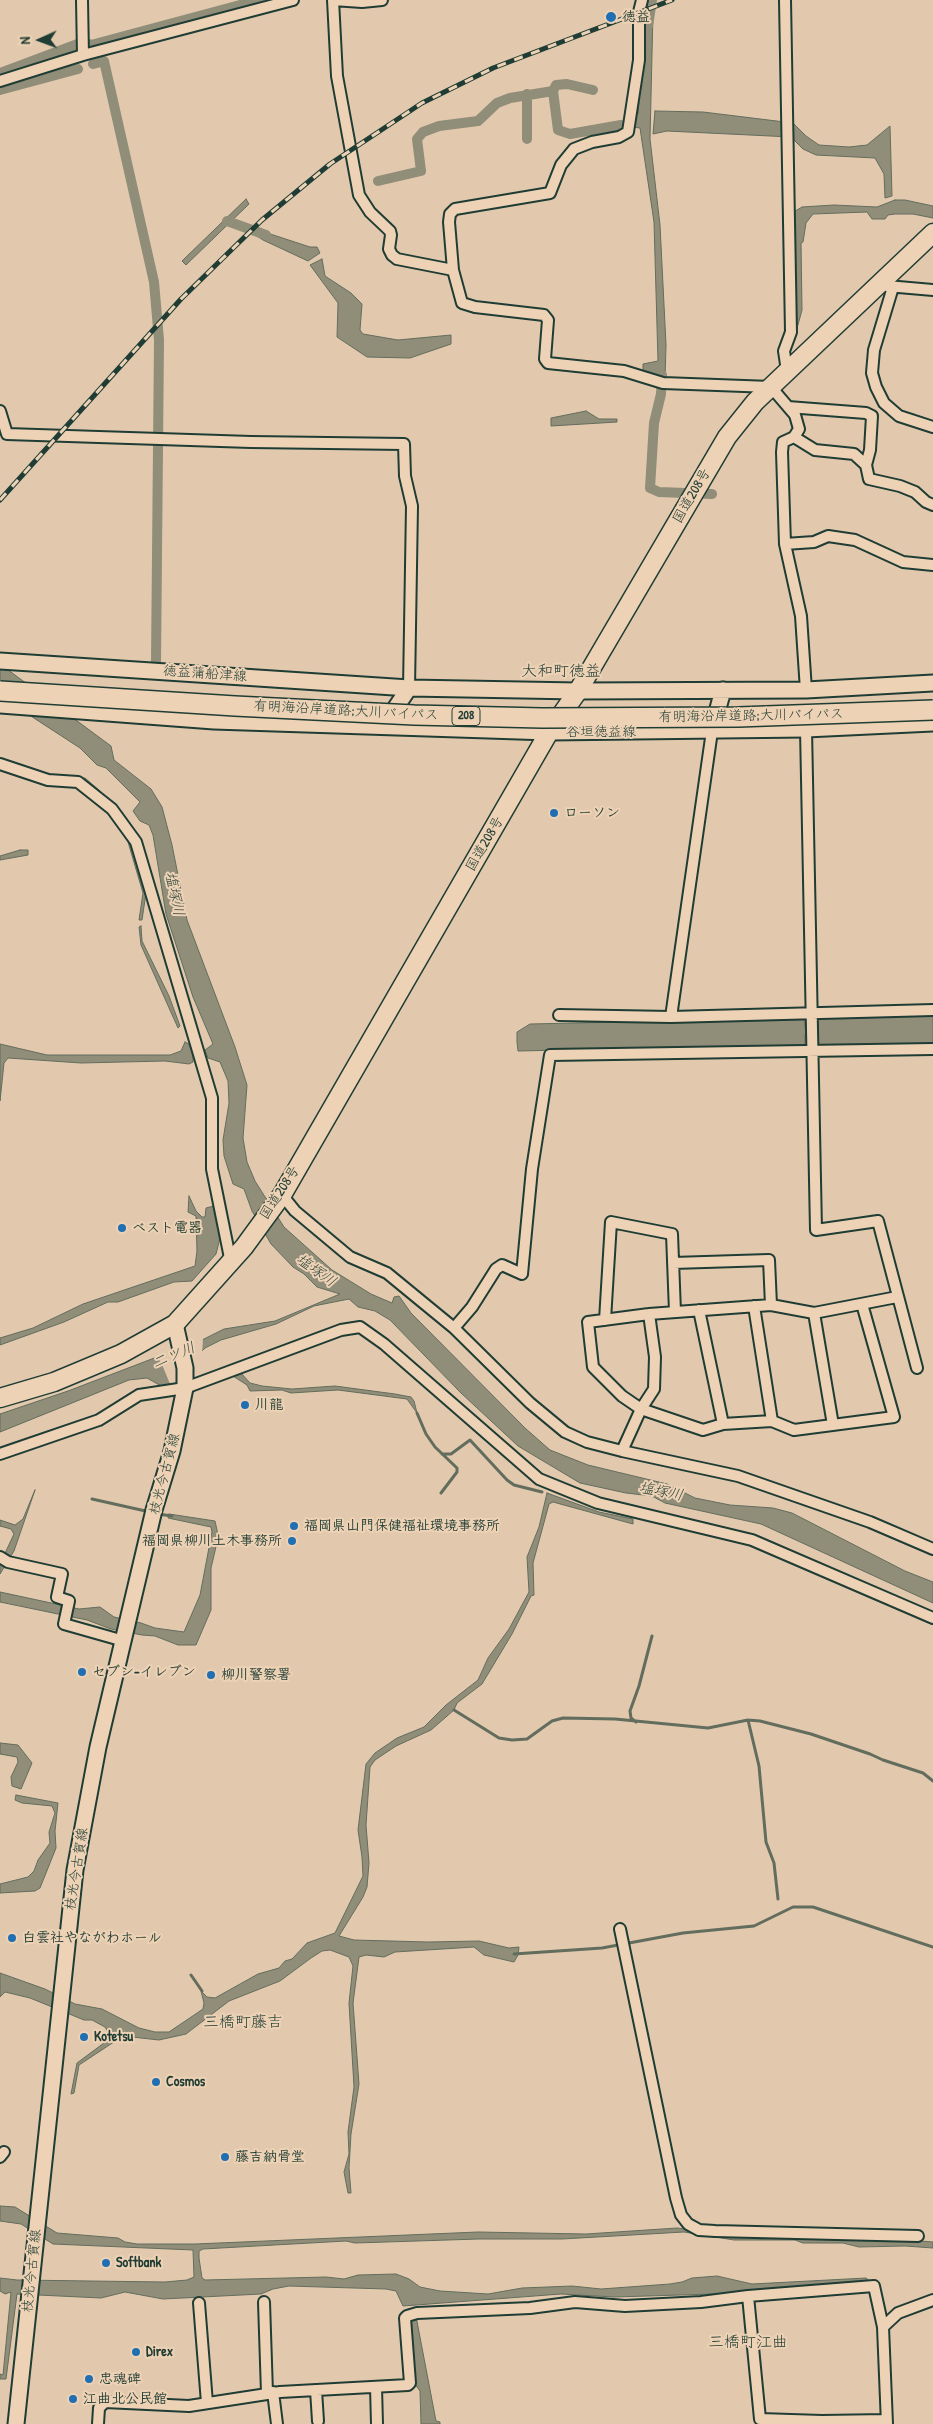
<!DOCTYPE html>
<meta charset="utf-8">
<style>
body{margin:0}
#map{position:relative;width:933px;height:2424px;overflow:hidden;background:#e2c9ad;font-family:"Patrick Hand",sans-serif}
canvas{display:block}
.north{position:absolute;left:15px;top:15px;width:50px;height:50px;-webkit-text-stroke:4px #eed2b5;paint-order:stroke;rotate:268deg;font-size:14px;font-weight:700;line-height:20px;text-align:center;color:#1f3d34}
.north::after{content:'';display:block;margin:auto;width:18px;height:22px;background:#1f3d34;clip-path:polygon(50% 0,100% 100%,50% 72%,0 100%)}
</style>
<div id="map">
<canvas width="933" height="2424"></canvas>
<div class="north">N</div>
</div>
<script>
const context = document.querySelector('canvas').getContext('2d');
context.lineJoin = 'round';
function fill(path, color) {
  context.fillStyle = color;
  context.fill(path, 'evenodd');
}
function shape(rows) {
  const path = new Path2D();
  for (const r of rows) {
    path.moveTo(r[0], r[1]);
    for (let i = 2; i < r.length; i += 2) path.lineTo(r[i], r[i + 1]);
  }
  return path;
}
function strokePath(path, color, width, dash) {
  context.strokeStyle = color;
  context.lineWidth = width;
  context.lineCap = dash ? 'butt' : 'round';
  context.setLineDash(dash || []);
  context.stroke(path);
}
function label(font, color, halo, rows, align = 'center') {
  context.font = font + ' "Patrick Hand","Klee One",sans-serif';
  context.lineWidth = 4;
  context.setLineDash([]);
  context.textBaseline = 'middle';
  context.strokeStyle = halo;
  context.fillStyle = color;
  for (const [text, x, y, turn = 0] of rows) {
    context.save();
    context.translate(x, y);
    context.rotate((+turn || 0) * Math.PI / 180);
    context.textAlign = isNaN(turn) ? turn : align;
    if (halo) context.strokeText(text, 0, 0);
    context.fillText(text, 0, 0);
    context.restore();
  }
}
const water = shape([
 [653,12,650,139,660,225,666,345,665,378,656,378,643,370,643,364,658,361,654,222,640,128,632,127,632,120,638,114,644,22,647,13,653,12],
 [655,111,703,112,793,123,806,136,819,145,849,147,867,145,890,126,892,196,885,198,884,174,875,158,816,155,803,149,791,137,667,131,653,134,655,111],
 [246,199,249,204,186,265,182,261,246,199],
 [895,200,905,200,933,206,933,218,913,214,895,214,888,215,885,219,872,219,867,212,813,214,806,223,803,242,801,243,802,310,796,332,793,331,792,213,802,207,834,205,877,207,895,200],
 [255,229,310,247,317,247,320,253,308,261,263,240,252,233,255,229],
 [322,259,325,276,351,293,362,304,360,330,363,334,398,340,451,335,451,344,410,358,367,357,337,337,338,303,310,265,322,259],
 [586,411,599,419,617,419,617,422,551,426,551,418,586,411],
 [0,664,111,746,114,760,151,789,162,807,172,845,187,920,235,1047,247,1085,243,1138,247,1162,255,1181,284,1227,332,1270,371,1294,392,1303,394,1297,399,1296,411,1313,525,1428,550,1450,588,1465,667,1484,695,1498,730,1505,773,1508,792,1513,905,1571,933,1582,933,1603,761,1524,665,1503,652,1496,626,1493,580,1483,518,1446,461,1393,390,1320,375,1311,358,1307,349,1299,314,1306,276,1324,221,1340,205,1348,167,1386,163,1387,147,1378,129,1380,0,1432,0,1414,68,1391,204,1339,224,1329,275,1321,340,1294,317,1287,304,1274,293,1267,271,1244,252,1211,244,1189,233,1184,224,1156,223,1140,229,1103,228,1081,220,1062,208,1058,205,1050,213,1044,193,997,166,914,153,835,149,825,140,821,133,811,140,802,106,768,97,765,80,748,0,696,0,664],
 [0,767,41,780,85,778,100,791,130,840,146,893,142,920,139,920,143,893,128,842,113,813,84,781,52,786,2,771,0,767],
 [20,850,28,850,28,855,0,860,0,856,20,850],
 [141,926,142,941,169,996,180,1026,178,1028,141,945,139,927,141,926],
 [933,1015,933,1043,818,1046,817,1035,805,1035,805,1045,518,1051,517,1042,517,1032,530,1024,805,1018,805,1027,818,1027,818,1016,933,1015],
 [185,1042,189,1044,193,1056,193,1062,189,1064,165,1061,81,1063,8,1058,4,1063,0,1101,0,1044,47,1055,170,1055,181,1051,185,1042],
 [189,1196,196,1211,202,1217,205,1217,206,1208,214,1206,220,1238,216,1254,192,1281,174,1282,118,1302,108,1302,64,1322,0,1345,0,1338,33,1328,83,1304,195,1266,197,1251,196,1216,188,1212,189,1196],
 [240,1372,250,1383,262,1386,292,1389,335,1386,395,1394,411,1397,414,1401,417,1413,407,1399,338,1390,291,1393,282,1390,250,1391,247,1385,233,1376,199,1385,240,1372],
 [35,1490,14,1551,0,1574,0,1564,14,1534,11,1529,0,1526,0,1520,15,1525,23,1519,35,1490],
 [547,1493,599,1512,633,1519,633,1524,553,1502,549,1504,533,1563,534,1595,531,1596,512,1634,482,1684,457,1703,454,1710,431,1730,396,1746,375,1760,370,1767,366,1825,369,1863,367,1887,363,1897,339,1936,354,1940,428,1942,479,1941,509,1948,519,1947,518,1955,514,1962,484,1955,474,1947,395,1952,384,1957,366,1955,359,1957,353,2003,359,2084,351,2134,349,2168,351,2193,348,2193,344,2172,349,2154,348,2132,354,2087,349,2003,353,1966,349,1957,330,1950,322,1951,311,1958,280,1981,229,2001,186,2034,159,2040,123,2036,79,2065,74,2093,71,2094,77,2063,108,2040,110,2035,105,2027,92,2020,84,2020,30,1998,5,1992,0,1997,0,1973,45,1989,75,2004,102,2009,139,2028,155,2032,169,2032,203,2009,204,2003,201,1991,207,1997,215,1998,258,1974,279,1968,285,1961,292,1959,307,1943,335,1933,363,1876,362,1857,358,1830,366,1764,375,1753,397,1738,424,1727,446,1705,478,1680,488,1658,509,1629,529,1592,527,1557,539,1527,547,1493],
 [169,1514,215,1521,217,1530,218,1538,211,1568,211,1610,196,1645,178,1645,155,1636,142,1635,111,1629,87,1620,0,1602,0,1592,79,1609,100,1607,114,1617,141,1623,155,1628,184,1632,200,1595,212,1532,211,1527,168,1518,169,1514],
 [0,1743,18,1745,32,1763,21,1789,12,1786,11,1777,18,1762,17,1757,0,1754,0,1743],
 [16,1795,58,1803,55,1831,56,1848,40,1888,35,1891,0,1893,0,1884,28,1877,34,1871,38,1860,50,1843,49,1832,55,1813,52,1806,22,1803,15,1800,16,1795],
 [0,2206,15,2207,57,2233,118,2238,125,2242,137,2244,195,2244,478,2232,586,2234,677,2228,760,2239,800,2237,920,2241,933,2242,933,2248,905,2246,859,2247,843,2243,803,2243,795,2240,734,2240,684,2232,562,2239,479,2239,355,2243,346,2241,203,2249,199,2251,199,2258,202,2278,205,2280,326,2277,344,2279,358,2275,396,2274,409,2279,420,2287,440,2291,488,2294,522,2288,572,2286,601,2289,670,2284,682,2282,692,2278,717,2276,752,2284,866,2278,871,2282,714,2294,614,2297,561,2294,403,2306,396,2291,386,2289,289,2286,273,2289,261,2294,163,2299,125,2292,101,2298,17,2294,6,2379,0,2379,0,2374,3,2375,11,2292,5,2294,0,2291,0,2278,17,2280,165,2282,187,2280,194,2277,193,2250,53,2244,21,2224,0,2221,0,2206],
 [415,2311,436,2421,440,2422,440,2424,421,2424,420,2391,412,2380,409,2312,415,2311]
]);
fill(water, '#908d79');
strokePath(water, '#636d5d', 1);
fill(shape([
 [203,1338,202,1354,176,1382,170,1384,161,1362,155,1356]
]), '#e2c9ad');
strokePath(shape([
 [417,1413,426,1434,435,1447,457,1468,457,1472,441,1493],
 [442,1454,451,1454,470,1440,507,1480,514,1485,542,1492],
 [92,1499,150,1512],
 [158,1514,172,1516],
 [454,1710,499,1738,512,1740,527,1739,552,1721,563,1718,615,1719,708,1728,748,1720,760,1721,811,1734,870,1754,883,1760,923,1773,933,1781],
 [748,1720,759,1766,766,1842,774,1863,778,1899],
 [636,1722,631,1718,630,1711,639,1686,652,1636],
 [514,1954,602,1948,683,1933,754,1926,793,1907,813,1907,933,1947],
 [191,1975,202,1991]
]), '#636d5d', 3);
strokePath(shape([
 [648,26,652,0],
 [93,64,104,61,154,282,159,340,156,662],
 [0,73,83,42,91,45,259,0],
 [0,90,78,69],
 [553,91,558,130,570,134,621,125],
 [527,139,527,94],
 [378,181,421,171,417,139,423,132,439,126,478,121,497,103,510,98,553,91,556,85,567,84,593,90],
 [227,221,266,235],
 [662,375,661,394,654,423,650,488,659,492,712,494]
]), '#908d79', 10);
const minor = shape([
 [82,0,83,55],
 [333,0,337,76,359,195,370,212,390,231,391,235,389,249,392,255,397,259,453,270],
 [333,0,362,2,382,0],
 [642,0,639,12,639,60,628,132,619,137,592,142,574,149,561,165,550,193,455,209,450,214,449,222,453,270,462,303,475,307,544,315,548,320,545,359,548,363,624,371,663,383,771,387,795,415,799,429,794,437,783,442,782,452,785,544,801,616,806,690],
 [785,0,791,332,784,351,787,371],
 [0,81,83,55,293,0],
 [887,286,933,290],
 [893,287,874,350,872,373,876,387,884,403,899,416,933,427],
 [788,407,866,413,872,416,870,450,866,465],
 [0,411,7,434,251,442,404,444,405,476,412,506,409,688],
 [794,437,815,450,854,454,866,465,869,479,900,486,915,492,926,502,933,505],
 [785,544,814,542,828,536,855,540,903,562,933,565],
 [806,729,816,1230,878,1221,917,1368],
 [0,764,48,780,78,782,112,809,136,842,212,1098,212,1169,231,1263],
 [559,1015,671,1017,712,731],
 [671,1017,933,1010],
 [282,1195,295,1211,350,1257,387,1273,454,1328,530,1403,565,1432,587,1442,622,1451,738,1476,870,1522,933,1549],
 [673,1263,769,1260,771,1305],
 [754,1306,772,1421],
 [699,1310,723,1424],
 [814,1313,833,1425],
 [649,1314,588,1322,593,1367,622,1396,641,1409,703,1430,723,1424,772,1421,794,1430,894,1417,862,1304],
 [605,1320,611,1222,672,1234,675,1312],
 [454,1328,472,1307,496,1269,502,1265,522,1274,532,1169,550,1055,933,1049],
 [622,1451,641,1409,654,1389,655,1357,649,1314,771,1305,814,1313,897,1297],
 [0,1454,99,1420,139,1395,185,1388,341,1330,360,1327,384,1344,539,1479,598,1503,752,1540,933,1618],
 [0,1557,8,1562,62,1574,57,1597,69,1601,64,1624,124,1641],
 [620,1929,676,2198,681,2215,688,2224,699,2230,715,2231,918,2236],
 [0,2157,4,2152],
 [748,2296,760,2419,822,2421,886,2420],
 [264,2302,267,2393],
 [199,2303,207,2403],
 [376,2387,377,2424],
 [316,2390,318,2421],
 [273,2392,277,2424],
 [98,2424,99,2408,105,2402,189,2406,280,2392,408,2385,410,2383,405,2318,407,2316,417,2313,530,2308,575,2302,625,2306,701,2302,748,2296,874,2286,883,2327],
 [887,2424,883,2327,898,2313,933,2300]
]);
const secondary = shape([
 [0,661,409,688,578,691,806,690,933,683],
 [0,705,214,721,549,732,806,729,933,723],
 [386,722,409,688],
 [713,727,723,690],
 [16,2424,75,1870,98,1747,154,1510,172,1451,185,1388,185,1368,175,1324]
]);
const trunk = shape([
 [0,1398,54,1382,90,1367,121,1354,175,1324,244,1247,282,1195,549,732,578,691,727,437,755,402,933,233]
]);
strokePath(minor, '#1f3d34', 14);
strokePath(secondary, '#1f3d34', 19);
strokePath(trunk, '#1f3d34', 21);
strokePath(minor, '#eed2b5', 10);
strokePath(secondary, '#eed2b5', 15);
strokePath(trunk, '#eed2b5', 18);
const rail = shape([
 [0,500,181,299,262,220,330,164,422,103,493,68,672,0]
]);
strokePath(rail, '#1f3d34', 5);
strokePath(rail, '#eed2b5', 3, [9]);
const motorwayBridge = shape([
 [0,691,235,706,414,715,542,718,738,717,933,710]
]);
strokePath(motorwayBridge, '#1f3d34', 22, []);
strokePath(motorwayBridge, '#eed2b5', 19);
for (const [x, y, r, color] of [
 [611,17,6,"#1f6fb2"],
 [554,813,5,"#1f6fb2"],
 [122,1228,5,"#1f6fb2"],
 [245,1405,5,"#1f6fb2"],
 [294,1526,5,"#1f6fb2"],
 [292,1541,5,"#1f6fb2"],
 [82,1672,5,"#1f6fb2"],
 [211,1675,5,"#1f6fb2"],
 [12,1938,5,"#1f6fb2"],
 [84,2037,5,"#1f6fb2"],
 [156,2082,5,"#1f6fb2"],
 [225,2157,5,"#1f6fb2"],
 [106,2263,5,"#1f6fb2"],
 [136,2352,5,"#1f6fb2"],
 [89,2379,5,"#1f6fb2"],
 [73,2399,5,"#1f6fb2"]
]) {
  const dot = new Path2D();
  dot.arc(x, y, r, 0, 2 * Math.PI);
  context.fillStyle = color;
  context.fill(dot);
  strokePath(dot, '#eed2b5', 2);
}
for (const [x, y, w] of [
 [466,716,28]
]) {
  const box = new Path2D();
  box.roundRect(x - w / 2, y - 9.5, w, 19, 4);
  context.fillStyle = '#eed2b5';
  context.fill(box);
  strokePath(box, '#1f3d34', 1);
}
label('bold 12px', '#1f3d34', null, [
 ["208",466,716]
]);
label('bold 14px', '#1f3d34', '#eed2b5', [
 ["徳益",622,17],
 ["ローソン",564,813],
 ["ベスト電器",132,1228],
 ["川龍",255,1405],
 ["福岡県山門保健福祉環境事務所",304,1526],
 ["福岡県柳川土木事務所",282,1541,"right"],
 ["セブン-イレブン",92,1672],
 ["柳川警察署",221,1675],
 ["白雲社やながわホール",22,1938],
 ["Kotetsu",94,2037],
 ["Cosmos",166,2082],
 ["藤吉納骨堂",235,2157],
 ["Softbank",116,2263],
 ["Direx",146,2352],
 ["忠魂碑",99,2379],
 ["江曲北公民館",83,2399]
], 'left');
label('14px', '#1f3d34', '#eed2b5', [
 ["国道208号",692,496,-60],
 ["徳益蒲船津線",205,674,4],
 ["有明海沿岸道路;大川バイパス",346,711,3],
 ["有明海沿岸道路;大川バイパス",751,716,-1],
 ["谷垣徳益線",601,732],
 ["国道208号",485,844,-60],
 ["国道208号",280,1193,-57],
 ["枝光今古賀線",165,1474,-75],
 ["枝光今古賀線",77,1869,-81],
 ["枝光今古賀線",32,2271,-84]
]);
label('italic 15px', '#30493e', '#eed2b5', [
 ["塩塚川",174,894,78],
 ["塩塚川",316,1271,35],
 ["二ツ川",174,1356,-23],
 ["塩塚川",661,1492,11]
]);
label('16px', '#1f3d34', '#eed2b5', [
 ["大和町徳益",561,672],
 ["三橋町藤吉",243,2023],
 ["三橋町江曲",748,2343]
]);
</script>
